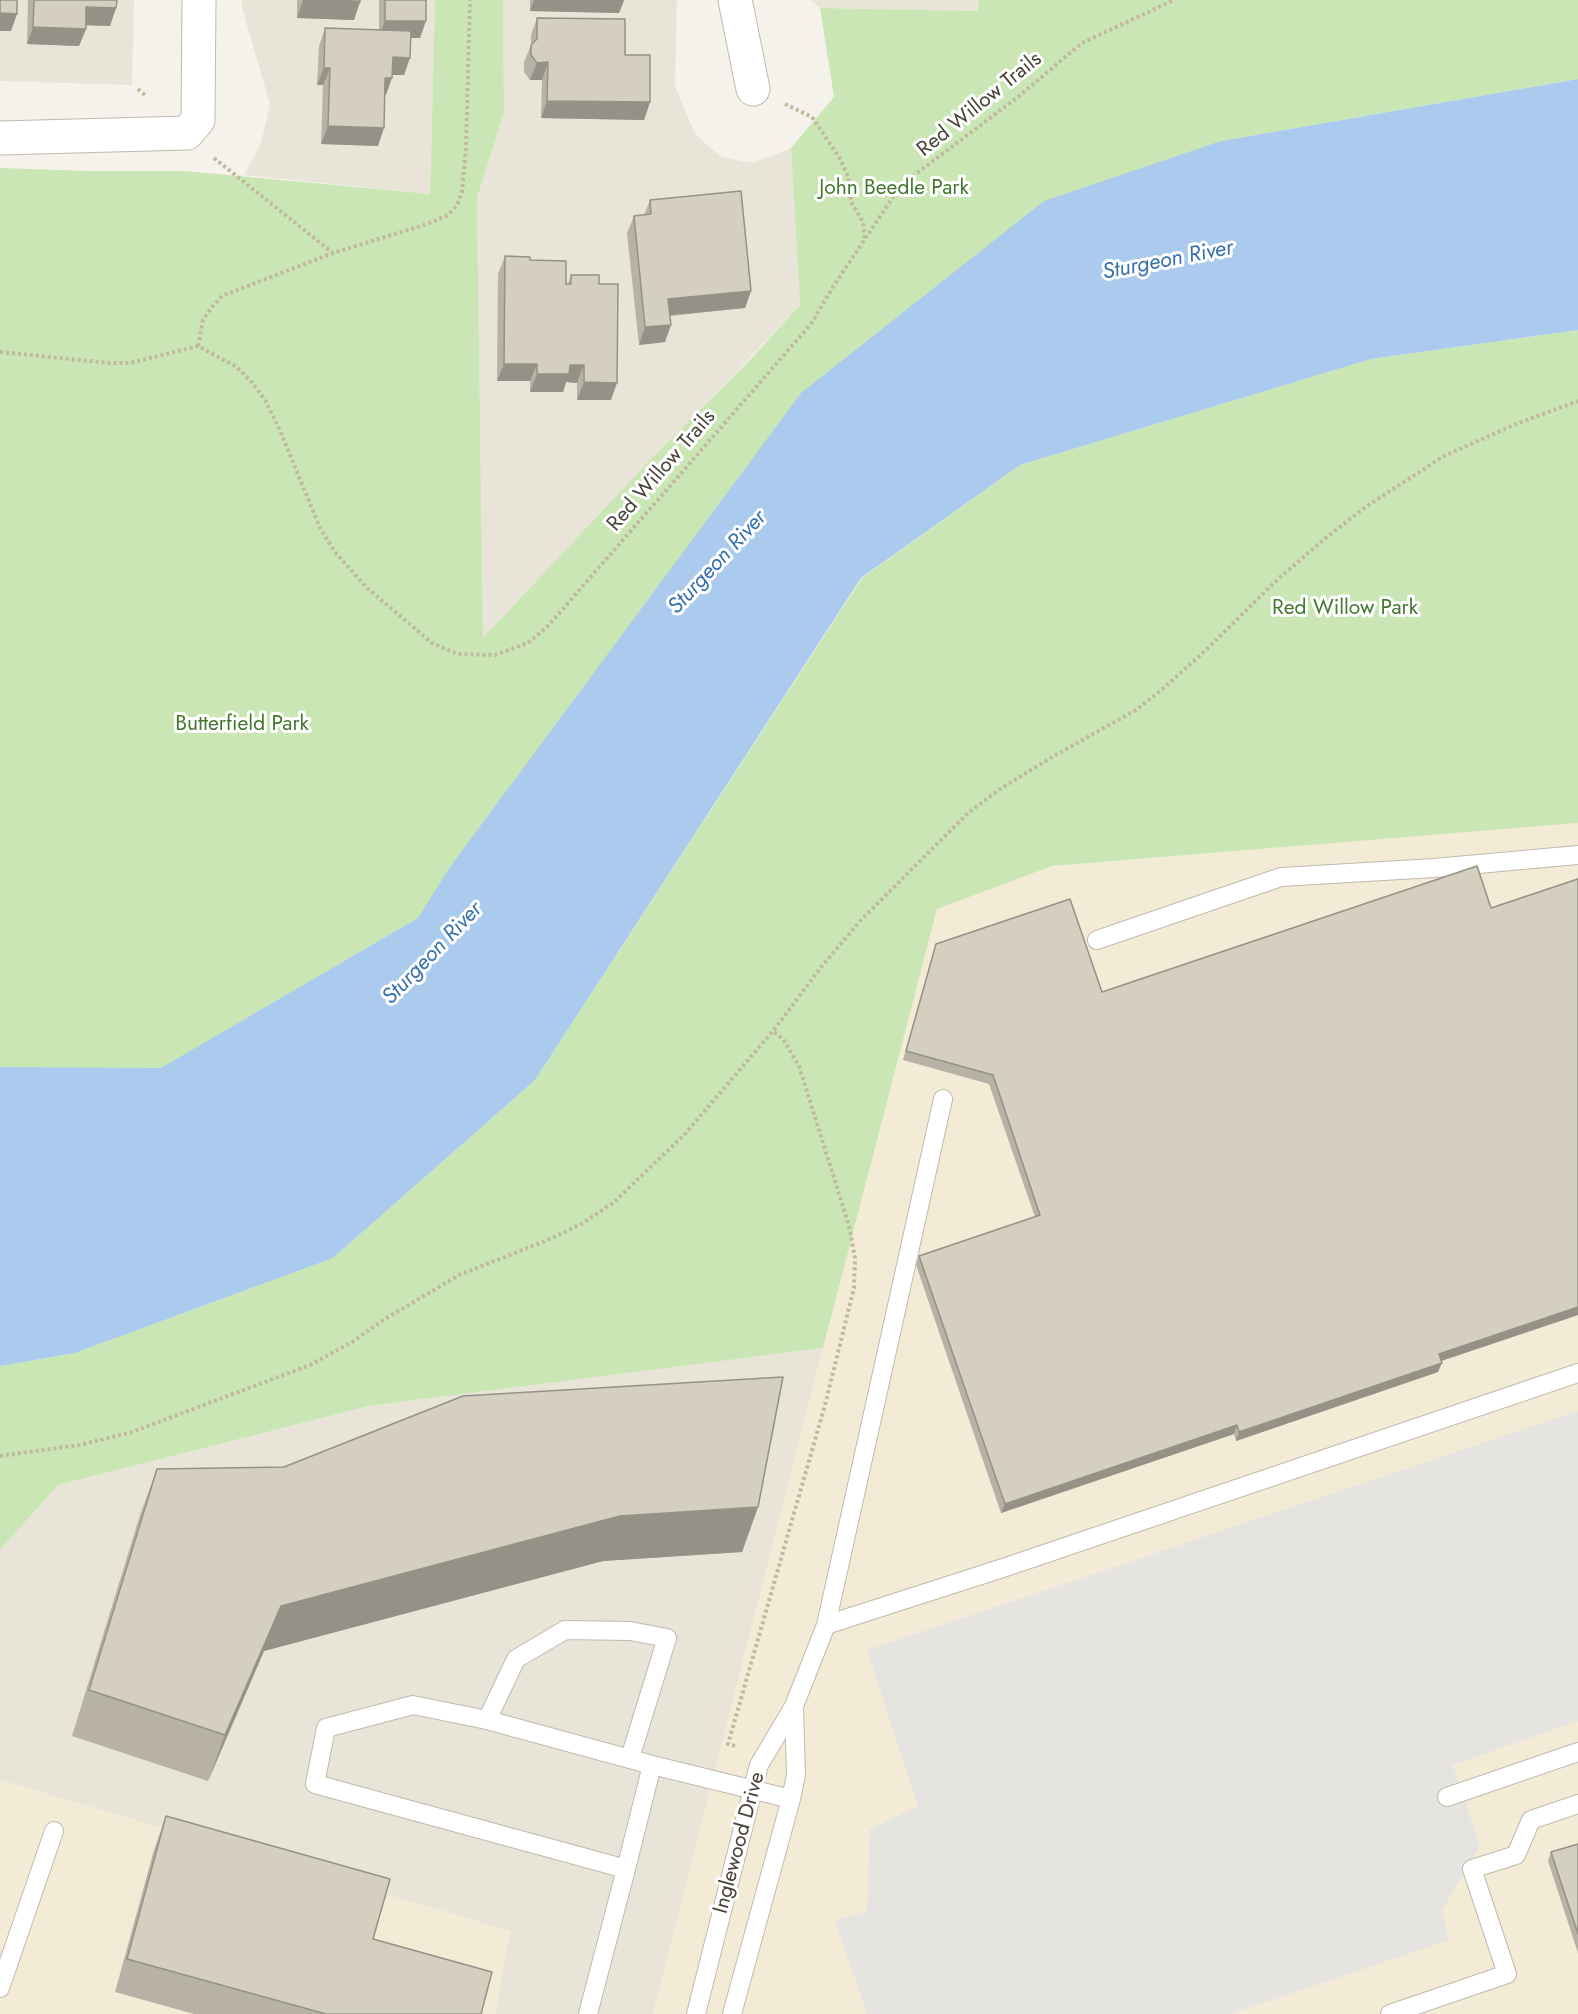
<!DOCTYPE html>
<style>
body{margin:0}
canvas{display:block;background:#f4f2ea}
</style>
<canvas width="1578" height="2014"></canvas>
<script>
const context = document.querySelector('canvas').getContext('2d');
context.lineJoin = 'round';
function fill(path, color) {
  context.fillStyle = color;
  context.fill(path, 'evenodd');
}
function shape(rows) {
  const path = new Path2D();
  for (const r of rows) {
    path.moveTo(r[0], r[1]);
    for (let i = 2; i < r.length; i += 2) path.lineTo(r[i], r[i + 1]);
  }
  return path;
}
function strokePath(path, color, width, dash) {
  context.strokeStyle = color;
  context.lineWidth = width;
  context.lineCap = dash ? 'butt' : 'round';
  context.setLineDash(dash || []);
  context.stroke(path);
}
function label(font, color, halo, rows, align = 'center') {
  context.font = font + ' Jost,sans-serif';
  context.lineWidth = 6;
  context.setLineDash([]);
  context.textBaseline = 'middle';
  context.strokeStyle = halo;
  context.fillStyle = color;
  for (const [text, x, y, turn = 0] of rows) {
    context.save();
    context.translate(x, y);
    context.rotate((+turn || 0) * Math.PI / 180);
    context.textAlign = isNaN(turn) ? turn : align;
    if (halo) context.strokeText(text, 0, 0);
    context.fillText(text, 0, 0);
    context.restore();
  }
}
fill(shape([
 [0,0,134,0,132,85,0,81],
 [242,0,435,0,430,194,244,175,261,143,270,104,242,8],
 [503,0,677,0,675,86,695,134,721,157,753,163,791,148,800,305,483,639,477,198,504,112],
 [811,0,979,0,979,11,820,8],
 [823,1348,653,2014,495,2014,510,1931,0,1780,0,1550,58,1485,369,1406]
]), '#e8e4d8');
fill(shape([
 [1578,823,1578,2014,653,2014,899,1049,937,909,1052,866],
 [0,1780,510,1931,495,2014,0,2014]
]), '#f4ebd7');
fill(shape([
 [435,0,503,0,504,112,477,198,483,638,655,455,748,362,800,305,791,148,834,97,820,8,978,11,979,0,1578,0,1578,79,1221,141,418,918,161,1069,0,1067,0,168,89,171,185,171,430,194],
 [1578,330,1578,823,1052,866,937,909,823,1348,369,1406,58,1485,0,1550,0,1366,75,1353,333,1258,535,1080,862,578,1020,465,1371,359]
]), '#cbe6b5');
fill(shape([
 [1578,1411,1578,1721,1453,1765,1480,1846,1442,1910,1449,1940,1231,2014,867,2014,835,1920,867,1911,870,1829,918,1806,867,1650]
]), '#e6e4e1');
fill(shape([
 [1578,79,1578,330,1371,359,1020,465,861,578,535,1080,333,1258,75,1353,0,1366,0,1067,161,1068,418,918,450,867,801,393,1044,201,1221,141]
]), '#aacbed');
const lane = shape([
 [1097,940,1281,877,1434,868,1578,855],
 [826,1625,943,1099],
 [487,1720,516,1659,565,1630,630,1631,667,1638,630,1758],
 [1447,1797,1578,1752],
 [626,1869,652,1765],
 [0,1988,54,1831],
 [588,2014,626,1869,315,1784,326,1728,413,1705,487,1720,652,1765,791,1799],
 [696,2014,759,1765,794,1706,826,1625,1006,1567,1578,1373],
 [732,2014,791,1799,796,1775,794,1706],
 [1390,2014,1507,1974,1472,1869,1516,1855,1531,1820,1578,1804]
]);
const street = shape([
 [735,0,753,89],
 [0,138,187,133,198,120,199,0]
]);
strokePath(lane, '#bfbaad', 20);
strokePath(street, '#bfbaad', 35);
strokePath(shape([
 [138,89,147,97],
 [785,104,812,117,839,157,848,176,851,202,863,222,865,240],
 [214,158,333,253],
 [198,346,203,320,212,307,222,296,333,253,427,224,448,215,457,205,462,192,466,147,470,0],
 [0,352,110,363,130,363,198,346,235,366,250,380,265,400,279,428,320,528,335,552,367,588,432,643,457,654,495,655,528,643,548,626,811,324,833,287,895,194,913,176,1018,97,1082,43,1174,0],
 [0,1456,80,1445,132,1432,310,1365,352,1342,385,1319,459,1275,550,1239,583,1223,613,1203,684,1135,773,1031,822,966,861,920,968,813,1000,789,1052,757,1136,710,1165,687,1207,649,1278,579,1328,536,1367,506,1444,456,1516,424,1578,401],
 [735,1746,728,1744,825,1405,854,1288,855,1258,849,1226,799,1066,783,1039,773,1031]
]), '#c0b89f', 4, [3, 3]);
strokePath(lane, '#fff', 18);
strokePath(street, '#fff', 33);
fill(shape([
 [28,0,117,0,110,26,86,25,86,29,79,46,27,44],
 [297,0,360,0,354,20,297,18],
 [379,0,426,0,420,38,411,38,404,75,392,75,385,95,378,146,321,144,323,85,317,85,319,46,325,28,379,30],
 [530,0,624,0,619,13,530,11],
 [537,18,625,55,650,102,644,120,541,118,542,80,530,80,524,72,524,62,531,45,531,35],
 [650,200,751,291,745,308,670,316,665,342,639,345,627,233,634,216,644,215],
 [505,256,530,260,566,284,568,284,571,275,599,284,611,400,577,400,577,383,566,382,563,392,530,392,530,381,497,381,498,274],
 [1578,879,1578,1315,1441,1361,1438,1372,1236,1441,1234,1434,1001,1513,916,1265,919,1256,1035,1217,989,1084,903,1060,936,944,1102,992,1491,908],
 [157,1469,758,1507,742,1552,603,1561,264,1651,208,1781,72,1736,140,1515],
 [166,1816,373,1939,481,2014,194,2014,115,1992,154,1850],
 [1578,1844,1578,1953,1548,1861,1551,1852]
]), '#b7b2a5');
fill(shape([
 [303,0,360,2,354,20,297,18],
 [534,0,624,0,619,13,530,11],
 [86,7,116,8,110,26,79,25],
 [0,13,17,14,11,31,0,31],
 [385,21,426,21,420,38,379,38],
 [33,27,86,29,79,46,27,44],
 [393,57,410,58,404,75,386,75],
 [548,62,542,80,530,80,537,63],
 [324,68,330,68,323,85,317,85],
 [385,78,392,78,386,95,379,95],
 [547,101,650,102,644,120,541,118],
 [328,126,384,128,378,146,321,144],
 [751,291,745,308,662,316,668,299],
 [671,325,665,342,639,345,645,327],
 [504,364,537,364,530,381,497,381],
 [570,365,584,365,577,383,566,382,563,392,530,392,537,374],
 [584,382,617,383,611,400,577,400],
 [1578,1307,1578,1315,1435,1363,1439,1354],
 [1442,1363,1438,1372,1236,1441,1239,1432],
 [1237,1425,1234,1434,1001,1513,1005,1504],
 [758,1507,742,1552,603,1561,264,1651,208,1781,225,1735,281,1606,620,1516]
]), '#959186');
const building = shape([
 [0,0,17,0,17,14,0,13,0,0],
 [34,0,117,0,116,8,86,7,86,29,33,27,34,0],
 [303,0,360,0,360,2,303,0],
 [385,0,426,0,426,21,385,21,385,0],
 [537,18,625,19,625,55,650,55,650,102,547,101,548,62,537,63,531,55,531,45,537,39,537,18],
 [325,28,411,31,410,58,393,57,392,78,385,78,384,128,328,126,330,68,324,68,325,28],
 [741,191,751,291,668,299,671,325,645,327,634,216,651,214,650,200,741,191],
 [505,256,530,257,530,260,566,261,566,284,571,284,571,275,599,275,599,284,618,284,617,383,584,382,584,365,570,365,569,374,537,374,537,364,504,364,505,256],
 [1477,866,1491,908,1578,879,1578,1307,1439,1354,1442,1363,1239,1432,1237,1425,1005,1504,919,1256,1040,1215,993,1075,906,1051,936,944,1070,899,1102,992,1477,866],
 [783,1377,758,1507,620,1516,281,1606,225,1735,89,1690,157,1469,284,1467,463,1396,783,1377],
 [166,1816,390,1879,373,1939,492,1972,481,2014,326,2014,127,1959,166,1816],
 [1578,1844,1578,1934,1551,1852,1578,1844]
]);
fill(building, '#d5cfc0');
strokePath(building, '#959186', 1.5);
label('21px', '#484338', '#fff', [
 ["Red Willow Trails",980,105,-39],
 ["Red Willow Trails",662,471,-49],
 ["Inglewood Drive",740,1843,-75]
]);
label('21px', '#43772e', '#fff', [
 ["John Beedle Park",894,189],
 ["Red Willow Park",1345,609],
 ["Butterfield Park",242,725]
]);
label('italic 22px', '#3670ae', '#fff', [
 ["Sturgeon River",1168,261,-11],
 ["Sturgeon River",718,563,-47],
 ["Sturgeon River",433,954,-46]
]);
</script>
